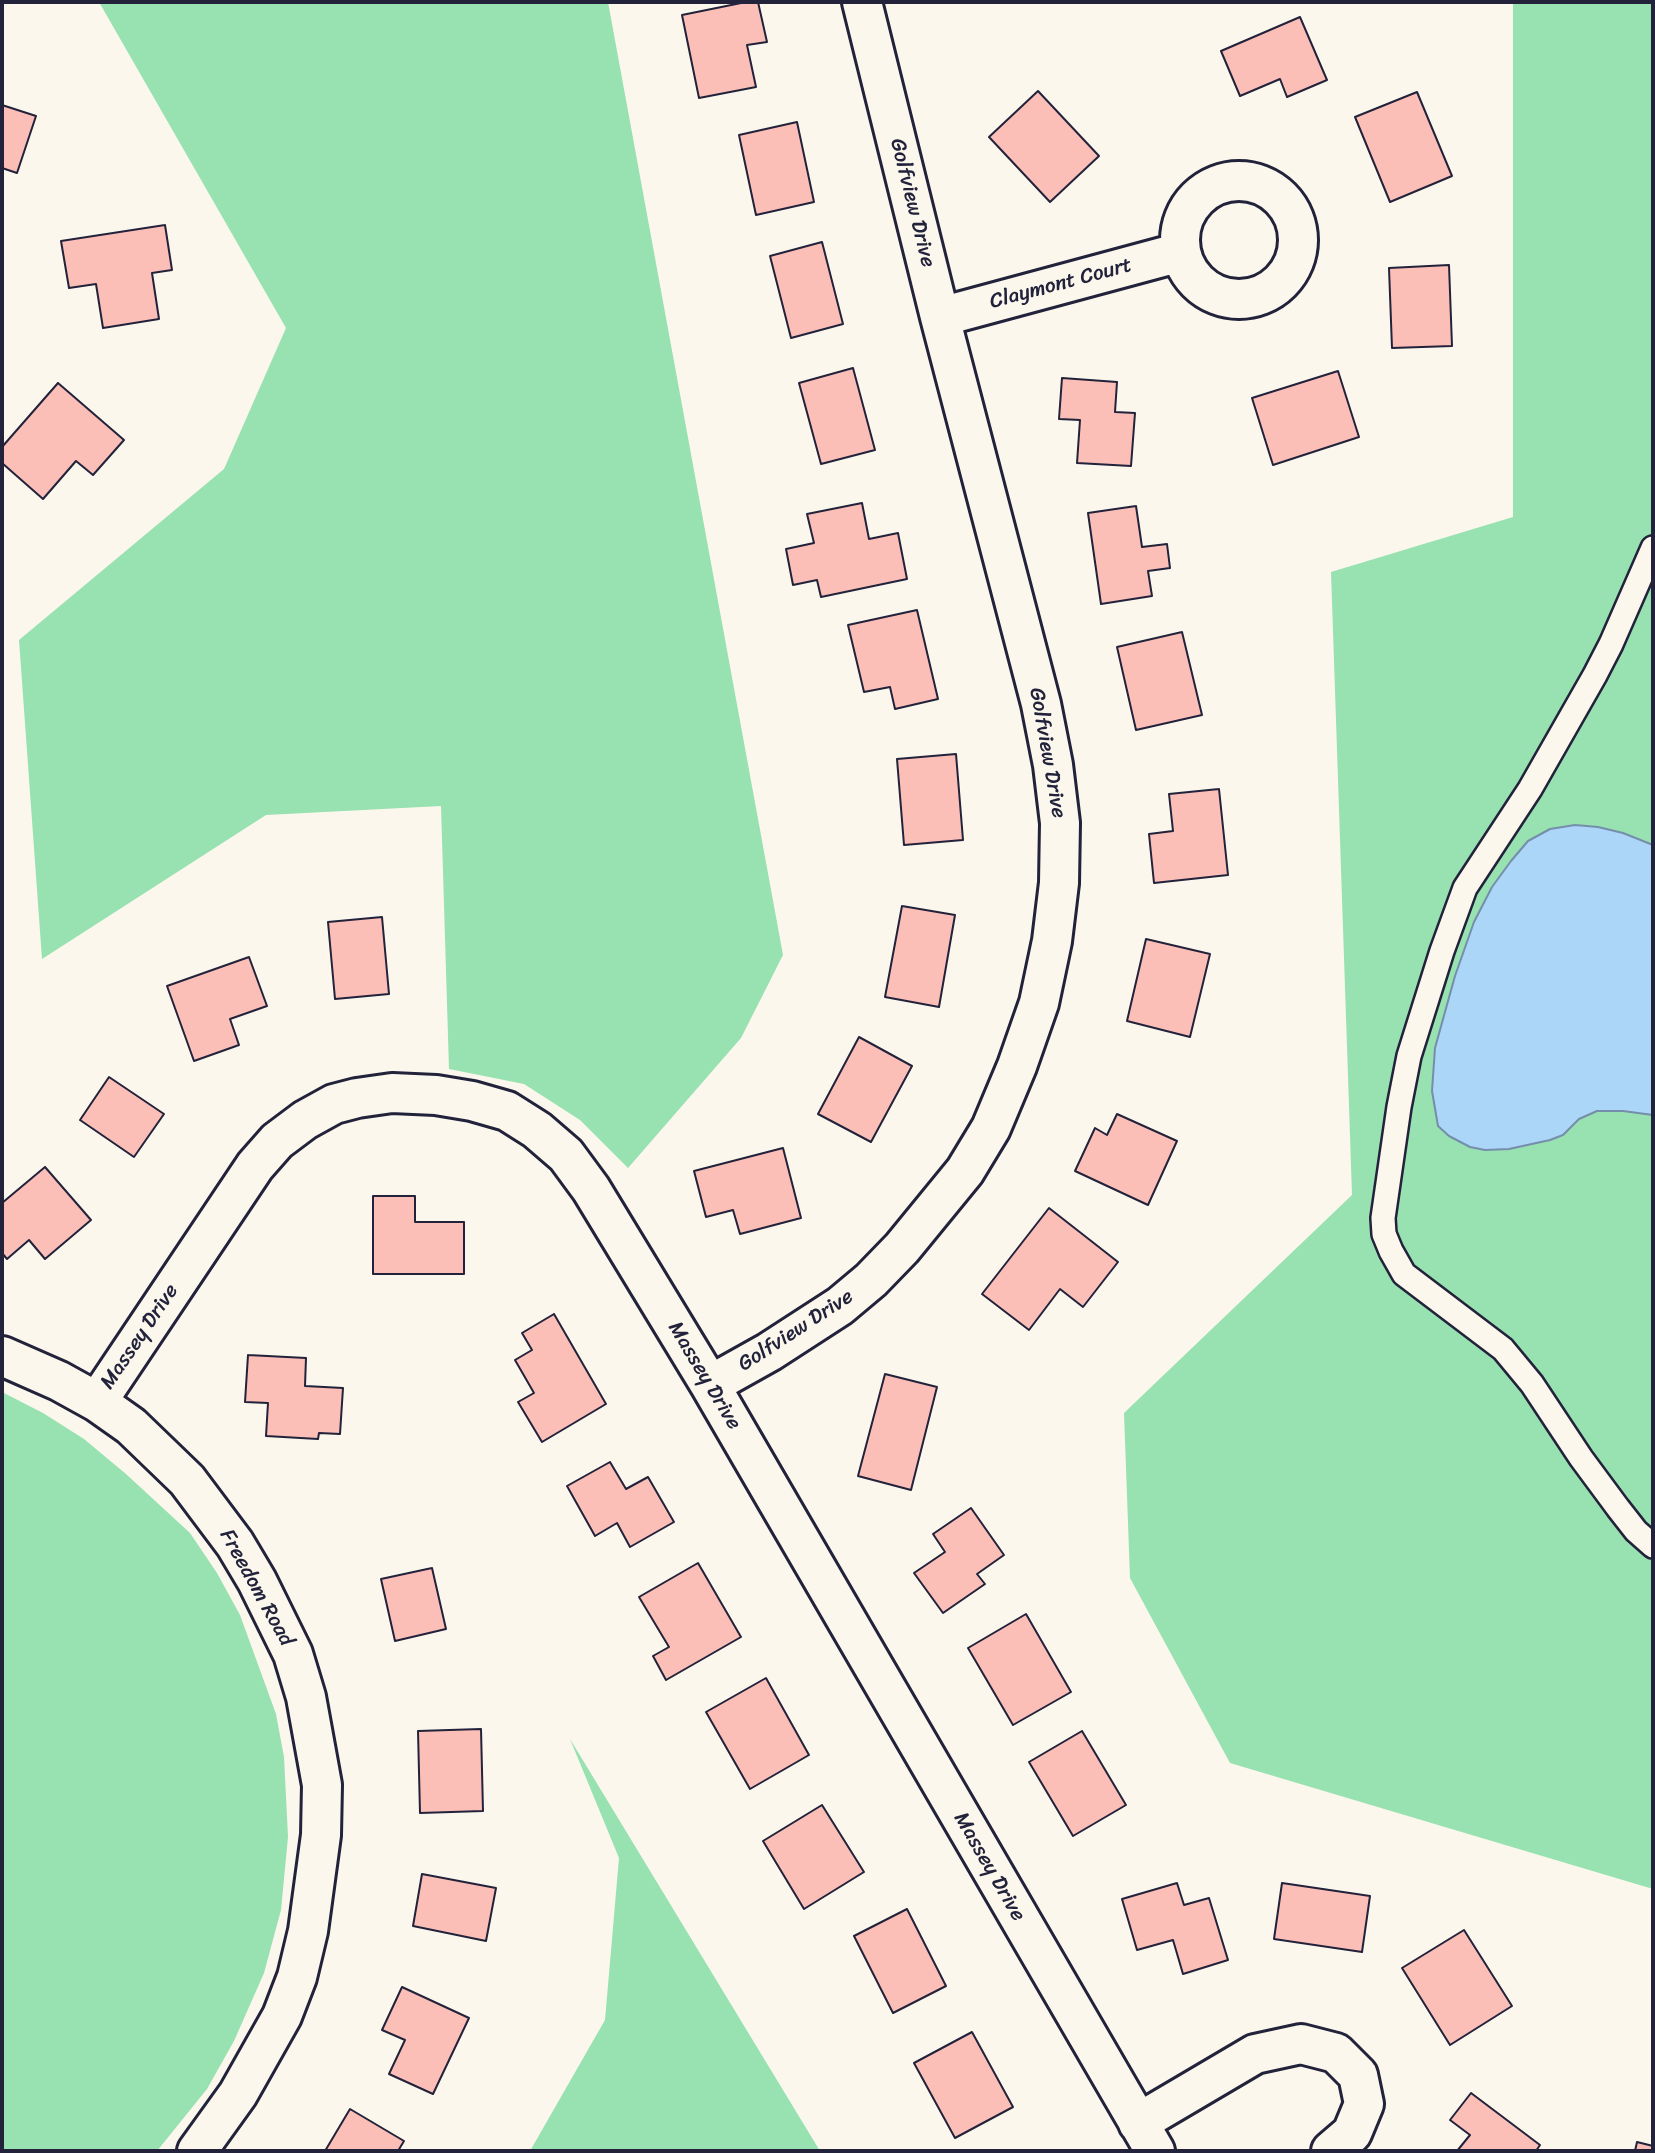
<!DOCTYPE html>
<style>
body{margin:0}
#map{position:relative;width:1655px;height:2153px;overflow:hidden;background:#fbf7ec;font-family:Sriracha,sans-serif}
canvas{display:block}
.frame{position:absolute;inset:0;border:4px solid #22223b;pointer-events:none}
</style>
<div id="map">
<canvas width="1655" height="2153"></canvas>
<div class="frame"></div>
</div>
<script>
const context = document.querySelector('canvas').getContext('2d');
context.lineJoin = 'round';
function fill(path, color) {
  context.fillStyle = color;
  context.fill(path, 'evenodd');
}
function shape(rows) {
  const path = new Path2D();
  for (const r of rows) {
    if (r.length === 3) {
      path.moveTo(r[0] + r[2], r[1]);
      path.arc(r[0], r[1], r[2], 0, 2 * Math.PI);
      continue;
    }
    path.moveTo(r[0], r[1]);
    for (let i = 2; i < r.length; i += 2) path.lineTo(r[i], r[i + 1]);
  }
  return path;
}
function strokePath(path, color, width, dash) {
  context.strokeStyle = color;
  context.lineWidth = width;
  context.lineCap = dash ? 'butt' : 'round';
  context.setLineDash(dash || []);
  context.stroke(path);
}
function label(font, color, halo, rows, align = 'center') {
  context.font = font + ' Sriracha,sans-serif';
  context.lineWidth = 7;
  context.setLineDash([]);
  context.textBaseline = 'middle';
  context.strokeStyle = halo;
  context.fillStyle = color;
  for (const [text, x, y, turn = 0] of rows) {
    context.save();
    context.translate(x, y);
    context.rotate((+turn || 0) * Math.PI / 180);
    context.textAlign = isNaN(turn) ? turn : align;
    if (halo) context.strokeText(text, 0, 0);
    context.fillText(text, 0, 0);
    context.restore();
  }
}
fill(shape([
 [99,2,608,2,783,955,741,1038,628,1168,580,1120,524,1084,449,1069,441,806,266,815,42,959,19,640,224,469,286,328],
 [1513,2,1653,2,1653,1889,1230,1763,1130,1578,1124,1413,1352,1195,1331,572,1513,517],
 [2,1392,43,1413,84,1439,126,1474,190,1533,217,1573,240,1615,276,1714,284,1757,288,1837,281,1910,264,1973,234,2041,207,2089,157,2151,2,2151],
 [570,1739,820,2151,530,2151,605,2020,619,1858]
]), '#98e1b0');
const water = shape([
 [1575,825,1598,827,1623,833,1653,845,1653,1115,1623,1111,1597,1111,1579,1119,1563,1135,1550,1140,1509,1149,1485,1150,1470,1147,1449,1136,1438,1126,1432,1091,1435,1048,1455,976,1474,922,1492,887,1511,861,1528,841,1550,829,1575,825]
]);
fill(water, '#acd6f7');
strokePath(water, '#758eac', 2);
const building = shape([
 [746,2,758,2,767,42,747,45,756,87,699,98,682,15,746,2],
 [1300,17,1327,80,1287,97,1280,79,1240,96,1221,51,1300,17],
 [1038,91,1099,156,1050,202,989,137,1038,91],
 [1417,92,1452,176,1390,202,1355,117,1417,92],
 [2,105,36,116,17,173,2,168,2,105],
 [797,122,814,202,756,215,739,135,797,122],
 [165,225,172,270,152,273,159,319,103,328,96,284,69,288,61,241,165,225],
 [822,242,843,324,791,338,770,256,822,242],
 [1449,265,1452,346,1392,348,1389,268,1449,265],
 [853,368,875,450,821,464,799,383,853,368],
 [1338,371,1359,437,1273,465,1252,398,1338,371],
 [1062,378,1117,382,1115,412,1135,413,1131,466,1077,463,1080,420,1059,419,1062,378],
 [58,383,124,440,93,475,76,461,43,499,2,463,2,447,58,383],
 [862,503,869,539,898,533,907,579,821,597,817,580,793,585,786,549,814,543,807,514,862,503],
 [1136,506,1142,547,1167,544,1170,568,1148,571,1152,596,1101,604,1088,513,1136,506],
 [917,610,938,699,895,709,890,687,864,692,848,625,917,610],
 [1182,632,1202,715,1136,730,1117,647,1182,632],
 [956,754,963,840,904,845,897,759,956,754],
 [1219,789,1228,875,1154,883,1149,834,1173,831,1169,794,1219,789],
 [902,906,955,915,939,1007,885,997,902,906],
 [382,917,389,994,335,999,328,922,382,917],
 [1146,939,1210,954,1190,1037,1127,1021,1146,939],
 [249,957,267,1006,230,1019,239,1045,194,1061,167,986,249,957],
 [859,1037,912,1066,871,1142,818,1114,859,1037],
 [109,1077,164,1114,134,1157,80,1120,109,1077],
 [1117,1114,1177,1141,1148,1205,1075,1171,1095,1128,1107,1135,1117,1114],
 [783,1148,801,1218,740,1234,733,1210,706,1217,694,1171,783,1148],
 [45,1167,91,1220,45,1259,29,1240,7,1259,2,1253,2,1203,45,1167],
 [373,1196,415,1196,415,1222,464,1222,464,1274,373,1274,373,1196],
 [1049,1208,1118,1262,1083,1307,1060,1289,1029,1330,982,1294,1049,1208],
 [554,1314,606,1404,542,1442,518,1402,534,1393,515,1360,532,1350,522,1333,554,1314],
 [248,1355,306,1358,305,1386,343,1388,340,1434,319,1433,318,1439,266,1436,268,1403,245,1402,248,1355],
 [885,1374,937,1387,911,1490,858,1476,885,1374],
 [610,1462,626,1489,648,1477,674,1522,630,1547,617,1523,595,1536,567,1486,610,1462],
 [971,1508,1004,1555,977,1574,985,1584,943,1613,914,1573,945,1552,933,1534,971,1508],
 [698,1563,741,1637,666,1680,653,1656,669,1647,639,1597,698,1563],
 [432,1568,446,1629,395,1641,381,1579,432,1568],
 [1026,1614,1071,1692,1013,1725,968,1648,1026,1614],
 [766,1678,809,1755,750,1789,706,1712,766,1678],
 [481,1729,483,1811,420,1813,418,1731,481,1729],
 [1082,1731,1126,1805,1073,1836,1029,1762,1082,1731],
 [822,1805,864,1872,804,1909,763,1841,822,1805],
 [422,1874,496,1888,486,1941,413,1926,422,1874],
 [1177,1883,1184,1905,1209,1898,1228,1960,1183,1974,1173,1940,1137,1950,1122,1899,1177,1883],
 [1282,1883,1370,1896,1362,1952,1274,1939,1282,1883],
 [907,1909,946,1986,893,2013,854,1936,907,1909],
 [1464,1930,1512,2006,1450,2045,1402,1968,1464,1930],
 [402,1987,469,2018,433,2094,389,2074,405,2040,382,2030,402,1987],
 [972,2032,1013,2107,955,2138,914,2063,972,2032],
 [1471,2093,1540,2145,1536,2151,1457,2151,1470,2135,1450,2120,1471,2093],
 [350,2109,404,2141,398,2151,325,2151,350,2109],
 [1637,2142,1653,2146,1653,2151,1635,2151,1637,2142]
]);
fill(building, '#fbbfb8');
strokePath(building, '#22223b', 2);
const lane = shape([
 [1653,548,1611,644,1595,675,1530,789,1465,888,1442,951,1409,1056,1399,1107,1383,1218,1384,1234,1391,1251,1404,1274,1503,1349,1532,1384,1581,1458,1618,1508,1636,1531,1653,1546]
]);
const street = shape([
 [1239,240,59],
 [940,317,1181,252],
 [2,1356,59,1381,97,1402,131,1426,187,1480,235,1544,257,1581,293,1654,306,1697,322,1785,321,1835,308,1931,297,1977,282,2016,238,2094,197,2151],
 [710,1385,769,1352,840,1306,871,1280,902,1248,965,1171,991,1128,1017,1066,1039,1003,1052,941,1059,883,1060,823,1053,765,1041,704,940,317,862,2],
 [97,1402,255,1166,277,1141,305,1120,334,1104,357,1098,392,1093,436,1095,472,1101,507,1111,537,1130,566,1155,591,1189,710,1385,1155,2151],
 [1138,2123,1255,2054,1301,2044,1336,2053,1358,2075,1364,2104,1352,2133,1331,2151]
]);
strokePath(lane, '#22223b', 28);
strokePath(street, '#22223b', 44);
strokePath(lane, '#fbf7ec', 23);
strokePath(street, '#fbf7ec', 38);
label('21px', '#22223b', '#fbf7ec', [
 ["Golfview Drive",912,203,76],
 ["Claymont Court",1061,284,-15],
 ["Golfview Drive",1047,753,80],
 ["Golfview Drive",796,1331,-33],
 ["Massey Drive",140,1337,-56],
 ["Massey Drive",704,1376,59],
 ["Freedom Road",256,1588,61],
 ["Massey Drive",989,1867,60]
]);
</script>
